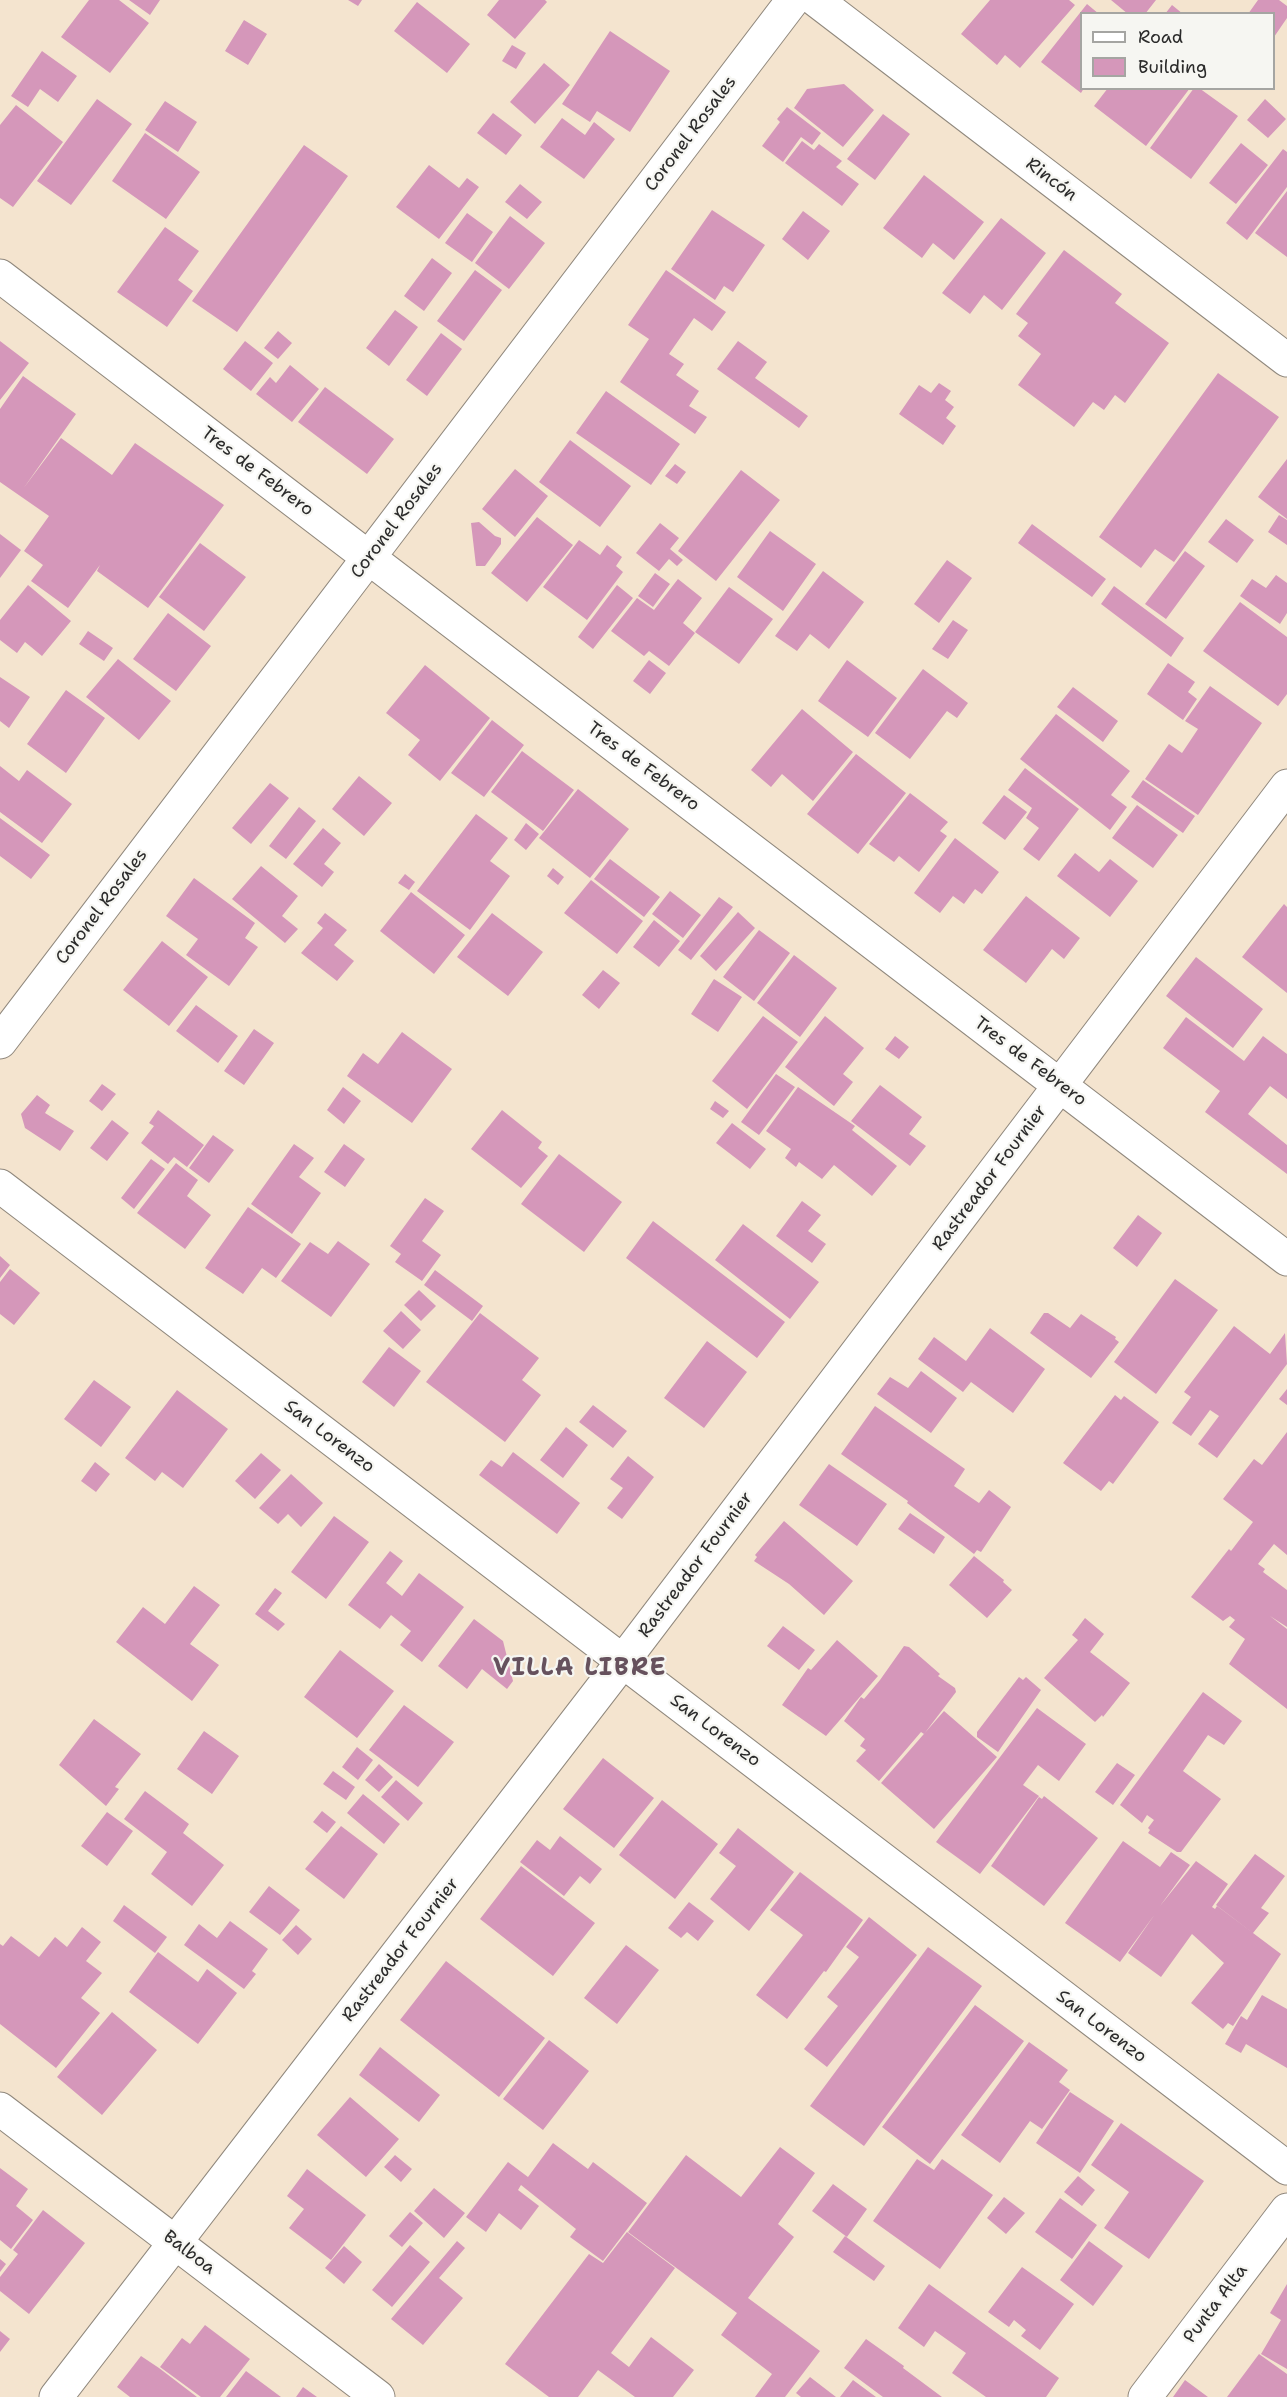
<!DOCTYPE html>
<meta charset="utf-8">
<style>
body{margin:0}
#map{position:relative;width:1287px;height:2397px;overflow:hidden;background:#f4e4cf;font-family:"Shantell Sans",sans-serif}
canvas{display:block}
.legend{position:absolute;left:1080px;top:12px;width:195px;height:78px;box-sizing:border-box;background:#f6f6f2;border:2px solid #a5a5a2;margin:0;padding:8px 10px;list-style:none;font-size:18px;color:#2b2b2b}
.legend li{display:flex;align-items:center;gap:12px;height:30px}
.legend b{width:30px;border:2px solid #a5a5a2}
</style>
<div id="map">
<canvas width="1287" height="2397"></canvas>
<ul class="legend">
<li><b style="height:8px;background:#fff"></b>Road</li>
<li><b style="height:16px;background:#d597ba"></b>Building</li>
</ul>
</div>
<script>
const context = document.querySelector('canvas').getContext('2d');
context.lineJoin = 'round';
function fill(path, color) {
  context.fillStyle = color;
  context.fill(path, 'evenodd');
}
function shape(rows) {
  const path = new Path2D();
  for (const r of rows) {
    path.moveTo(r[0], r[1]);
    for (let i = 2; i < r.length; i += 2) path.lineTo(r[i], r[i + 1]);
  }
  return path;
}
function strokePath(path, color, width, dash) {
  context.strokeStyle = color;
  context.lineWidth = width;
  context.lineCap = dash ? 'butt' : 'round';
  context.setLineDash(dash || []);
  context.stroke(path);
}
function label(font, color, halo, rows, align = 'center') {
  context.font = font + ' "Shantell Sans",sans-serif';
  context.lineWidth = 4.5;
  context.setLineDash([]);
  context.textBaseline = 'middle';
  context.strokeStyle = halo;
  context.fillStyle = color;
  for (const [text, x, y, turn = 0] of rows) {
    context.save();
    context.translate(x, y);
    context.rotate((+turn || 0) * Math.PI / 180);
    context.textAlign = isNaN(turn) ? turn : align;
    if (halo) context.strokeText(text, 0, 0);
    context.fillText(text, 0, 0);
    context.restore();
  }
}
fill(shape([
 [89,0,119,0,149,23,110,73,61,37],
 [129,0,160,0,150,15],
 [348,0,362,0,358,6],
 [499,0,545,0,547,2,515,39,487,15],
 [990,0,1069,0,1075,5,1020,68,1005,55,997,65,961,34],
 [1111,0,1156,0,1145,14,1128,14],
 [1258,0,1279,0,1287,6,1287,18,1274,37,1274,14,1248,14],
 [417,2,470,44,447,73,394,31],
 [1087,4,1099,14,1082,14,1082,88,1084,88,1081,93,1041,62],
 [1172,5,1183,14,1165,14],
 [244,20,267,34,248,65,225,51],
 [610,31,670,71,630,132,597,111,590,122,562,104],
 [512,45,526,53,516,69,502,61],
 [42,51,77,76,58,102,40,89,28,107,11,96],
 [544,63,570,85,535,124,510,102],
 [844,84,874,110,843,147,794,108,807,89],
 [1108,88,1190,88,1146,146,1094,106],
 [1194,88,1199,88,1238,116,1191,179,1150,148],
 [97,99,132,124,71,205,37,181],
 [1265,99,1286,119,1268,138,1247,120],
 [165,101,197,122,178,152,145,130],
 [16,105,63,142,13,207,0,198,0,125],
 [787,107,821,133,812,145,801,137,783,162,762,146,780,122,777,119],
 [493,113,522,135,506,155,477,133],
 [883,114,910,134,875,180,847,159],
 [562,118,585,135,594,122,615,139,584,179,540,147],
 [145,133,200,172,166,219,112,181],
 [802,141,814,150,819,144,842,161,836,167,859,184,842,206,785,163],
 [1241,143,1268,165,1236,204,1209,183],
 [304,145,348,176,237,332,192,301],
 [1283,149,1287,152,1287,187,1247,240,1226,223],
 [429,165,459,188,467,178,479,187,439,239,396,207],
 [924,175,984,222,954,260,933,243,922,258,883,228],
 [520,184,542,202,527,219,505,202],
 [1287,191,1287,257,1255,233],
 [712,210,765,245,733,292,724,286,715,300,671,269],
 [803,211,830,231,808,260,782,239],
 [467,213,493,232,472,262,445,243],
 [510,216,545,243,509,289,475,263],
 [1001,218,1046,253,1002,310,984,295,970,314,942,293],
 [165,227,199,251,178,280,193,291,167,327,117,292],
 [1064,250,1122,294,1115,303,1169,343,1125,403,1115,395,1104,410,1093,402,1074,427,1018,385,1041,354,1018,336,1028,323,1016,314],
 [432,258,452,273,424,311,404,296],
 [475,270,502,290,464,341,437,321],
 [666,270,726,312,712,331,694,318,669,354,684,364,676,375,699,391,689,406,707,417,695,434,620,382,649,339,628,325],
 [395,310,418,327,389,366,366,348],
 [278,331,292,343,278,359,264,348],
 [441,333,462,349,427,396,406,380],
 [0,341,29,363,0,400],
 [245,341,273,363,251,391,223,369],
 [738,341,767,362,755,378,808,416,799,428,717,369],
 [290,365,319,389,292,422,256,394,270,377,276,383],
 [1218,373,1279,417,1174,562,1155,549,1141,568,1099,537],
 [23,376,76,414,23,489,61,438,112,475,135,443,224,505,148,608,97,571,100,565,68,608,31,581,43,565,24,551,49,516,0,482,0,409],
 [939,383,951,391,945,400,954,407,946,418,956,426,943,445,899,414,919,385,931,393],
 [325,387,394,439,367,474,298,422],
 [606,391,680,444,651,485,576,433],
 [570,440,631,486,600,527,539,482],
 [1287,459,1287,519,1258,497],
 [675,464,686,472,677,484,665,476],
 [515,469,548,496,515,537,482,509],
 [741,470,780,500,716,581,678,551],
 [1279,515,1287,520,1287,545,1268,532],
 [537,517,573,545,527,602,491,573],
 [1226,519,1254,540,1237,563,1208,542],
 [479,522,495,536,501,538,501,544,485,566,476,566,471,523],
 [660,523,679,538,670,549,683,560,677,566,669,559,659,571,636,553],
 [1032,524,1106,579,1092,597,1018,543],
 [770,531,816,564,783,611,737,577],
 [0,534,21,550,0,578],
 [579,540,600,555,607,545,622,557,616,566,623,572,587,620,543,587],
 [200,543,246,577,204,631,159,597],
 [1185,551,1205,566,1166,619,1145,604],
 [947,560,972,578,939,623,914,604],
 [823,571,864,602,829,649,810,634,797,651,775,636],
 [655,573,670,584,653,607,638,596],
 [1276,575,1287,583,1287,613,1280,624,1240,596,1252,579,1266,588],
 [678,579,702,598,683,623,695,633,669,666,649,651,644,656,611,631,637,598,654,610],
 [28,585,71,621,42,656,25,642,17,653,0,640,0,620],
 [617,585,633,598,593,649,578,637],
 [1114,586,1184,638,1171,657,1101,604],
 [729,587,773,619,739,664,695,632],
 [1240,602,1287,637,1287,694,1278,706,1203,651],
 [168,613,211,646,176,691,133,659],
 [953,620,968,630,948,659,932,649],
 [88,631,113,648,104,661,79,644],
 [118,659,171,701,139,740,86,697],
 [649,660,666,673,650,694,633,681],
 [847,660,897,698,868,737,818,701],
 [1168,663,1195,682,1188,692,1197,699,1183,720,1147,694],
 [425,665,490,718,440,781,408,755,420,740,386,713],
 [923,669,968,703,957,718,947,711,910,759,875,733],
 [0,677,30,697,9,728,0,721],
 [1210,686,1262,723,1198,815,1145,779,1169,744,1182,753,1198,729,1185,721],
 [1073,687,1118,721,1103,742,1057,707],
 [66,690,105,718,66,773,27,744],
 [802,709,853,752,813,801,782,774,771,787,751,770],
 [1056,714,1130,771,1111,795,1127,807,1110,830,1020,759],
 [492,720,524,745,484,797,451,773],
 [522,751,574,790,543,831,491,792],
 [856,754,906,793,858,854,807,814],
 [0,766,19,781,27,770,72,804,42,843,0,812],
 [1025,768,1079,809,1039,861,1023,849,1039,828,1026,818,1032,808,1008,790],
 [359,776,392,803,364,836,332,809],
 [1143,780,1195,816,1183,833,1131,797],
 [270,783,289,798,251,844,232,828],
 [578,789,629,829,590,878,539,838],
 [910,793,948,822,940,831,947,836,919,872,899,856,894,862,869,844],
 [1004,795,1027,812,1005,840,982,823],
 [1137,805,1178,835,1153,868,1112,838],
 [299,807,316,821,286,859,269,846],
 [476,814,508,838,490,861,510,876,470,930,417,891],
 [0,818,50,855,31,879,0,856],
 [526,823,539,834,526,850,514,840],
 [323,828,341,843,324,864,334,872,322,887,293,864],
 [955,838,999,872,982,894,975,889,964,904,953,896,940,913,914,893],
 [1075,853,1099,872,1110,859,1138,881,1110,917,1057,876],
 [610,859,660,897,644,917,594,879],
 [261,866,298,896,282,916,298,929,285,943,232,899],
 [553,868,564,877,558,885,547,876],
 [405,874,415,882,409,890,398,883],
 [194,878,255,923,245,938,258,947,229,986,186,955,198,939,166,916],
 [591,880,643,921,617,954,564,913],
 [670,891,701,915,683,938,652,914],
 [411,892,465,935,434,974,380,931],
 [1026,896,1080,938,1064,959,1052,949,1026,983,983,950],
 [719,897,733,907,691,960,678,950],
 [1284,904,1287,907,1287,993,1242,957],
 [738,912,755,928,716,971,700,956],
 [325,913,347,930,334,945,354,961,337,981,301,953,323,928,317,923],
 [492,913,543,952,508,996,457,957],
 [654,920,680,941,659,967,633,947],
 [759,930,790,953,754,1001,723,977],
 [162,941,208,977,169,1026,123,990],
 [794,955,837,988,800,1037,757,1003],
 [1196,957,1263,1009,1233,1048,1166,996],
 [603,970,620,983,599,1009,582,995],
 [714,979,742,997,718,1032,691,1014],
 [196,1005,238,1036,218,1063,176,1031],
 [763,1016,798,1042,747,1109,712,1081],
 [825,1016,864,1048,843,1074,853,1082,834,1106,785,1067],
 [1186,1017,1244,1061,1263,1036,1287,1054,1287,1099,1270,1086,1248,1114,1287,1145,1287,1174,1205,1112,1220,1091,1163,1048],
 [254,1029,274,1043,244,1085,224,1071],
 [402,1032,452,1069,412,1123,347,1076,363,1053,378,1064],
 [895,1036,909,1047,899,1059,885,1049],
 [776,1074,795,1087,759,1135,741,1122],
 [102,1084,116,1094,102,1111,89,1101],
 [880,1085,922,1117,909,1134,926,1146,910,1166,851,1121],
 [343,1087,361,1101,344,1124,327,1110],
 [798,1087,855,1126,852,1130,897,1166,872,1196,834,1165,822,1179,799,1162,796,1167,785,1158,791,1149,766,1131],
 [37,1095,50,1105,45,1113,74,1131,60,1151,25,1128,21,1114],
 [715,1101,729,1111,723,1118,710,1109],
 [158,1110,204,1145,187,1167,174,1157,168,1164,141,1143,154,1126,149,1123],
 [502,1110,542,1142,538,1148,548,1156,521,1188,471,1149],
 [112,1120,129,1133,107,1161,90,1148],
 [732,1123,766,1149,750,1169,716,1143],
 [213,1135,234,1150,209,1183,189,1168],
 [294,1144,314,1158,299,1177,321,1193,292,1234,251,1204],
 [344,1144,365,1159,345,1187,324,1172],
 [559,1154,622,1202,584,1252,521,1204],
 [151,1159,165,1169,134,1209,121,1198],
 [176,1163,198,1180,187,1196,211,1215,185,1249,137,1213],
 [425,1198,444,1211,422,1241,441,1255,422,1281,395,1262,401,1254,390,1246],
 [802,1201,821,1215,808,1231,826,1244,812,1263,776,1236],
 [248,1207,301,1244,276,1278,262,1268,243,1294,205,1268],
 [1138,1215,1162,1233,1137,1267,1113,1248],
 [653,1221,785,1322,757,1358,626,1258],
 [743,1224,819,1282,790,1319,715,1260],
 [338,1241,370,1264,331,1317,281,1281,310,1242,328,1254],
 [0,1256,10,1265,0,1278],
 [10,1269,40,1293,14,1325,0,1314,0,1282],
 [435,1270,483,1306,472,1321,424,1285],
 [1175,1279,1218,1310,1156,1394,1114,1362],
 [419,1290,436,1306,421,1321,404,1305],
 [401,1311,421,1330,403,1349,383,1331],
 [480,1313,539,1358,522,1380,541,1395,505,1442,426,1382],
 [1044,1313,1048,1313,1070,1328,1081,1314,1116,1337,1115,1339,1119,1342,1091,1378,1030,1333],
 [1234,1326,1270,1354,1285,1333,1287,1364,1217,1458,1198,1444,1219,1416,1210,1410,1191,1436,1172,1423,1191,1397,1184,1392],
 [990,1328,1045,1369,1013,1413,971,1382,963,1392,918,1359,934,1337,966,1361],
 [707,1341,747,1372,704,1428,664,1398],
 [389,1347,421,1371,394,1407,362,1382],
 [921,1371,957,1398,931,1433,877,1394,890,1377,908,1388],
 [94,1380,131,1407,101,1447,64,1419],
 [1287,1389,1287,1405,1279,1399],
 [177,1390,228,1429,183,1488,162,1472,155,1481,125,1458],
 [1115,1395,1121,1400,1124,1396,1159,1422,1113,1484,1109,1481,1101,1491,1063,1463],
 [593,1405,627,1431,613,1448,579,1422],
 [875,1406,965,1469,954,1486,979,1503,989,1490,1011,1507,981,1552,977,1550,974,1554,907,1503,908,1501,841,1454],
 [566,1427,588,1445,563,1478,540,1460],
 [1287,1432,1287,1555,1274,1544,1258,1564,1265,1569,1263,1572,1287,1590,1287,1627,1270,1616,1287,1629,1287,1709,1229,1664,1245,1639,1229,1627,1235,1620,1230,1616,1223,1621,1191,1597,1229,1549,1231,1551,1253,1522,1223,1499,1254,1459,1262,1465],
 [513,1452,580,1503,557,1534,479,1475,491,1460,502,1467],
 [261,1453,281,1470,255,1499,235,1481],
 [628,1456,654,1477,622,1519,607,1508,623,1488,610,1479],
 [95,1462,110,1474,96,1492,81,1481],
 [829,1464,887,1504,857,1546,799,1505],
 [291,1474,323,1503,301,1527,288,1514,278,1524,259,1508],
 [910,1513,945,1537,934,1554,898,1529],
 [334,1516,369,1542,326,1599,291,1572],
 [784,1521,853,1581,824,1615,789,1584,754,1561,757,1557,755,1555],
 [390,1551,403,1561,386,1583,402,1596,419,1573,464,1607,422,1662,400,1645,411,1631,391,1615,380,1629,348,1605],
 [974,1556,1004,1580,1003,1582,1012,1590,987,1618,949,1585],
 [194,1586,220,1605,190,1644,219,1665,192,1701,116,1642,143,1607,165,1624],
 [275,1588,282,1593,268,1611,285,1624,278,1631,255,1614],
 [1085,1618,1104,1634,1090,1652,1130,1683,1103,1717,1102,1715,1095,1722,1044,1678,1078,1640,1072,1635],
 [474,1619,503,1641,513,1681,507,1689,482,1669,467,1689,438,1666],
 [783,1626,815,1650,799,1670,767,1646],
 [837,1640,878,1676,826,1736,782,1705,808,1668,811,1670],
 [904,1646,909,1647,940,1674,938,1676,955,1688,956,1692,924,1734,921,1732,879,1781,856,1761,866,1750,860,1746,865,1739,844,1721,861,1697,864,1699,880,1680],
 [340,1650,394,1691,357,1738,304,1697],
 [1019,1677,1023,1680,1026,1677,1041,1690,998,1752,977,1737,977,1732],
 [1203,1692,1242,1721,1224,1745,1208,1735,1183,1771,1221,1799,1181,1852,1177,1852,1148,1833,1150,1830,1148,1828,1154,1820,1147,1815,1142,1823,1120,1805],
 [404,1705,454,1742,418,1787,369,1750],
 [1037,1708,1086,1744,1059,1781,1038,1765,1023,1785,1039,1796,980,1874,936,1842],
 [944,1711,997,1757,934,1829,881,1783],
 [94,1719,141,1754,115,1787,119,1789,106,1806,59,1765],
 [204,1731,239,1756,212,1794,177,1769],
 [357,1747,373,1760,358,1780,342,1767],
 [603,1758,654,1798,614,1848,563,1809],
 [1117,1763,1135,1775,1113,1805,1095,1792],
 [379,1764,393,1777,379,1792,365,1780],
 [333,1771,355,1787,346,1800,323,1784],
 [396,1780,423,1803,408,1821,381,1797],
 [145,1791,189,1824,183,1833,224,1865,192,1906,151,1874,167,1852,124,1819],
 [363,1794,400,1824,384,1844,347,1813],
 [1044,1796,1098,1838,1044,1906,991,1866,1039,1797,1042,1799],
 [662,1800,718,1844,675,1899,619,1855],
 [322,1811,336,1822,327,1833,313,1822],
 [107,1812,133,1831,107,1866,81,1846],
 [341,1826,378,1854,344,1899,305,1869],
 [738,1828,794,1872,749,1931,710,1899,736,1866,719,1853],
 [560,1836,602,1869,590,1884,580,1876,564,1896,520,1862,537,1840,550,1850],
 [1123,1841,1160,1867,1171,1852,1190,1865,1160,1906,1196,1861,1228,1884,1212,1907,1215,1909,1217,1906,1281,1954,1233,2026,1228,2023,1223,2029,1191,2003,1224,1963,1192,1934,1161,1977,1128,1953,1155,1914,1120,1962,1065,1923],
 [1255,1854,1285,1876,1261,1908,1269,1913,1253,1933,1216,1905],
 [521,1866,595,1923,553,1976,480,1919],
 [800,1872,863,1920,826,1972,824,1971,787,2019,756,1995,803,1935,770,1910],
 [269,1886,300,1910,280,1935,249,1912],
 [689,1902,714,1921,698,1941,687,1932,681,1938,668,1928],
 [124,1905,167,1937,155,1953,113,1921],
 [869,1917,917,1955,827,2067,804,2049,838,2006,827,1997,859,1957,846,1947],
 [230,1921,268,1949,252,1971,256,1974,244,1989,184,1945,199,1924,217,1938],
 [296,1925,312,1939,298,1955,282,1940],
 [82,1927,101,1942,86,1961,102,1973,81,1998,100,2013,56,2068,0,2024,0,1944,3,1946,11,1936,39,1957,55,1937,67,1947],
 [626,1945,659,1970,617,2024,584,1998],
 [928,1947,982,1986,864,2146,810,2106],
 [158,1952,198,1982,207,1969,237,1993,198,2044,129,1992],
 [446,1961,545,2038,499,2097,400,2020],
 [1262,1995,1287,2009,1287,2068,1246,2044,1241,2053,1225,2044,1241,2016,1247,2020],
 [975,2005,1024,2041,930,2164,882,2127],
 [112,2012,157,2050,102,2115,57,2077],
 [549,2040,589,2071,543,2130,503,2099],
 [1029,2042,1068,2070,1059,2082,1070,2090,1042,2129,1030,2121,1000,2163,961,2135],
 [380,2047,440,2095,419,2122,359,2075],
 [1070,2092,1114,2121,1080,2173,1036,2143],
 [350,2097,399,2139,366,2177,317,2135],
 [1121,2123,1204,2181,1149,2259,1104,2228,1129,2192,1091,2165],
 [553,2143,588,2169,593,2162,647,2203,603,2261,570,2237,576,2229,521,2185,518,2190,539,2206,521,2230,499,2213,486,2232,466,2217,508,2162,528,2177],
 [780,2147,815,2173,778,2224,794,2237,748,2298,820,2351,785,2397,755,2397,772,2374,721,2335,737,2313,628,2232,686,2155,741,2197],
 [395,2155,412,2169,401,2182,384,2167],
 [917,2159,934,2170,942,2159,993,2195,940,2269,873,2221],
 [0,2168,28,2189,16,2206,33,2220,11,2249,0,2240],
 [307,2169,366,2215,331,2260,289,2228,304,2209,287,2196],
 [1078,2176,1095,2190,1082,2206,1064,2192],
 [833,2184,867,2209,847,2237,812,2211],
 [434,2188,465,2213,444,2238,414,2211],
 [1004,2197,1025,2213,1006,2234,987,2218],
 [1060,2198,1097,2225,1072,2259,1035,2232],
 [43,2210,85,2243,29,2314,0,2291,0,2277,18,2254,13,2250],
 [410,2212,423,2223,402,2247,389,2236],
 [627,2232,675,2268,611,2353,629,2367,651,2337,694,2370,673,2397,635,2397,598,2370,578,2397,549,2397,505,2364,589,2254,603,2263],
 [845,2236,885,2266,874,2281,833,2252],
 [457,2241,465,2248,439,2278,463,2298,423,2345,391,2319],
 [1089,2241,1123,2266,1093,2306,1060,2280],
 [410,2245,430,2262,392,2307,372,2290],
 [344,2246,362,2262,344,2284,325,2268],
 [0,2259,6,2264,0,2272],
 [1022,2267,1074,2304,1040,2350,1021,2336,1026,2330,1014,2320,1009,2327,988,2312],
 [929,2284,1059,2378,1046,2397,986,2397,952,2373,966,2353,935,2331,924,2347,898,2328],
 [1287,2284,1287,2369,1261,2354,1281,2320,1270,2313],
 [205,2325,250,2359,220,2397,201,2397,160,2367,182,2338,190,2344],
 [0,2331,10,2339,0,2352],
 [866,2339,904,2366,903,2368,942,2397,883,2397,844,2368],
 [1259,2354,1287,2374,1287,2397,1227,2397],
 [141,2356,159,2368,197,2397,130,2397,117,2387],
 [246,2371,281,2397,226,2397],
 [810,2377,836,2397,801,2397,796,2393],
 [853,2380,876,2397,840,2397],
 [1185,2380,1208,2397,1173,2397],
 [303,2387,317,2397,296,2397]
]), '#d597ba');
const street = shape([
 [816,0,1287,360],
 [0,276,1287,1259],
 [0,1042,793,0],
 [0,1186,1287,2168],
 [0,2109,378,2397],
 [56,2397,623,1661,1287,786],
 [1145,2397,1287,2210]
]);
strokePath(street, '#90887d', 35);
strokePath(street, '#fff', 33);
label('18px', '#2b2b2b', '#f6f6f2', [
 ["Coronel Rosales",691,134,-53],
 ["Rincón",1051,180,37],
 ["Tres de Febrero",257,472,37],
 ["Coronel Rosales",397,521,-53],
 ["Tres de Febrero",643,767,37],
 ["Coronel Rosales",102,907,-53],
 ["Tres de Febrero",1030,1062,37],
 ["Rastreador Fournier",990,1178,-53],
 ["San Lorenzo",329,1437,37],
 ["Rastreador Fournier",696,1565,-53],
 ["San Lorenzo",715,1731,37],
 ["Rastreador Fournier",401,1950,-52],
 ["San Lorenzo",1101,2027,37],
 ["Balboa",189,2253,37],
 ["Punta Alta",1216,2304,-53]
]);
context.letterSpacing = '1.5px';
label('bold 24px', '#66515d', '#f6f6f2', [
 ["VILLA LIBRE",580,1669]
]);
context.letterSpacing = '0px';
</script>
